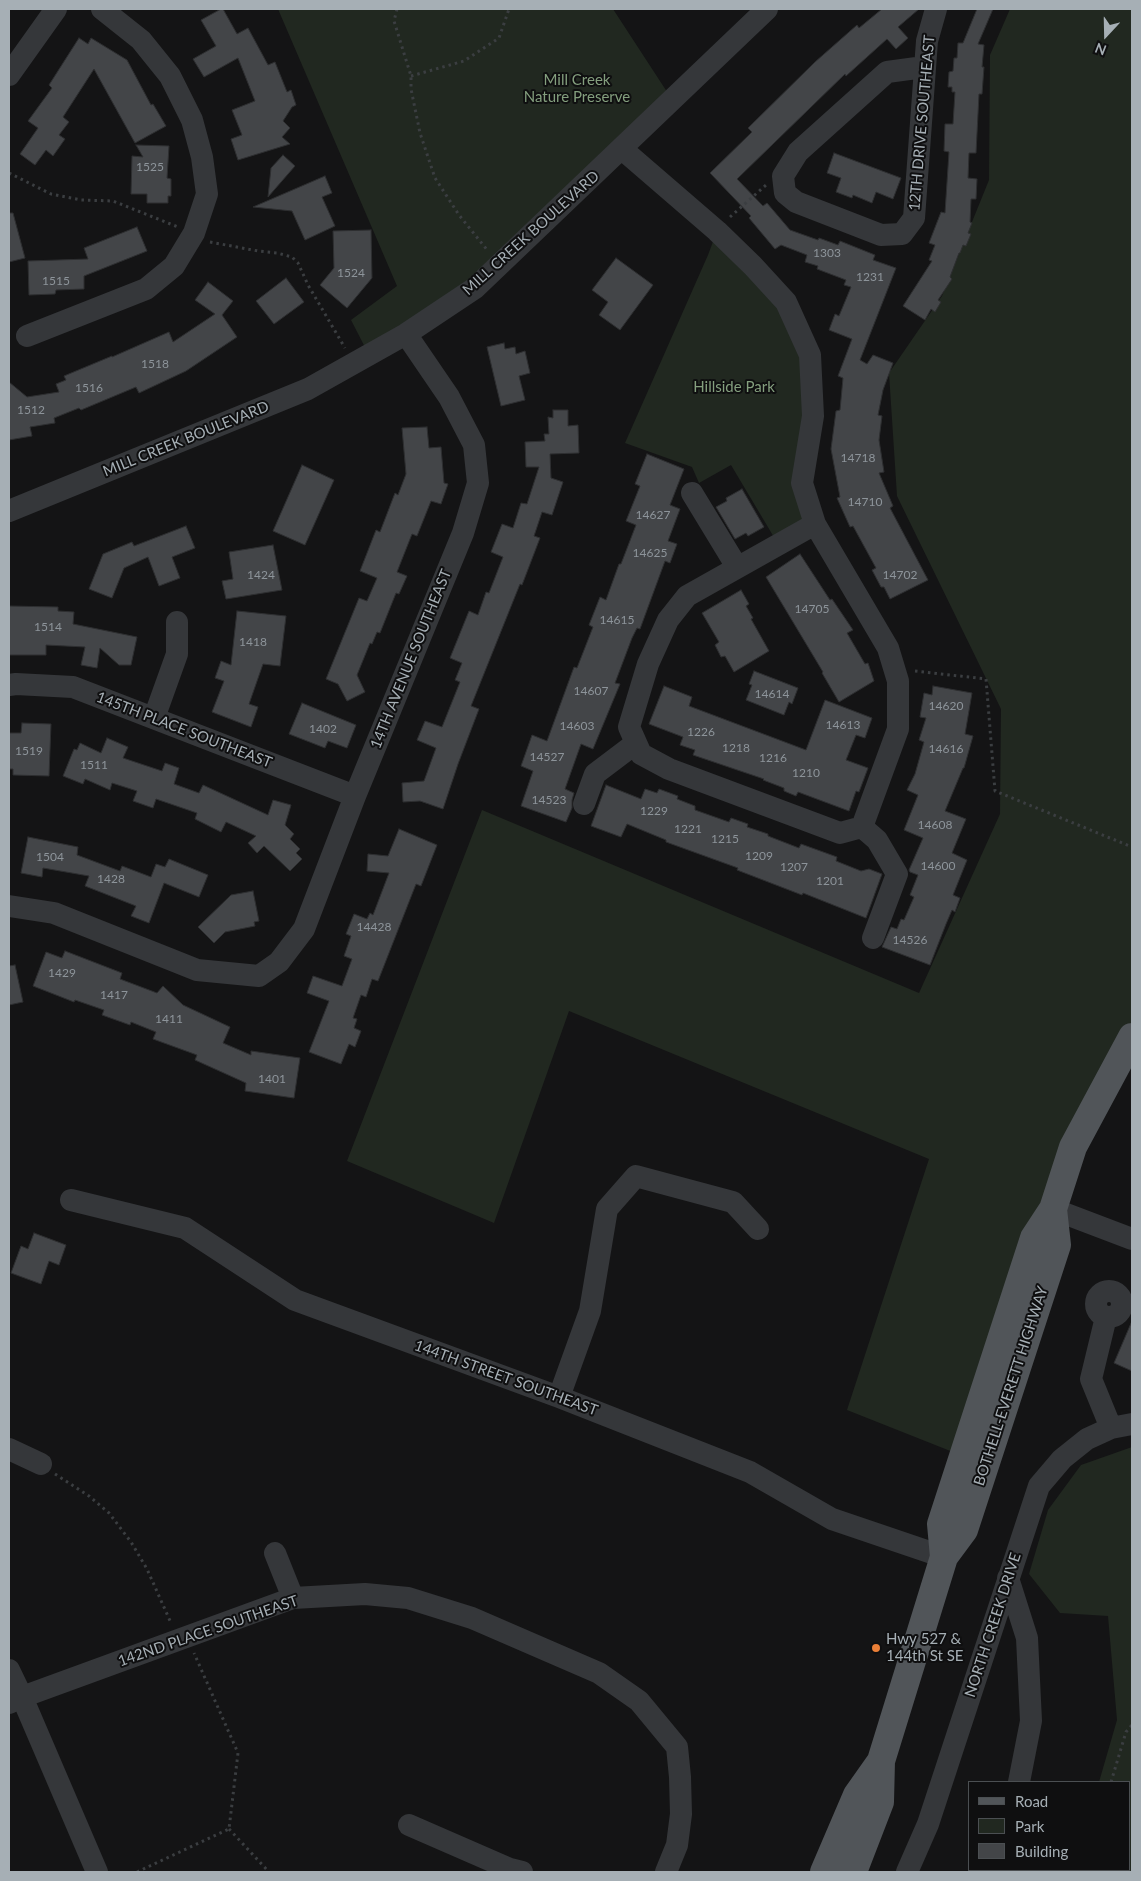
<!DOCTYPE html>
<style>
body{margin:0}
#map{position:relative;width:1141px;height:1881px;overflow:hidden;background:#141415;font-family:Lato,sans-serif}
canvas{display:block}
.frame{position:absolute;inset:0;border:10px solid #a6afb5;pointer-events:none}
.legend{position:absolute;left:968px;top:1781px;width:162px;height:90px;box-sizing:border-box;background:#0f0f10;border:1px solid #4b4f52;margin:0;padding:6px 9px;list-style:none;font-size:15px;color:#a6afb5}
.legend li{display:flex;align-items:center;gap:10px;height:25px}
.legend b{width:25px;border:1px solid #4b4f52}
.north{position:absolute;left:1081px;top:10px;width:50px;height:50px;-webkit-text-stroke:4px #0f0f10;paint-order:stroke;rotate:201deg;font-size:14px;font-weight:700;line-height:20px;text-align:center;color:#a6afb5}
.north::after{content:'';display:block;margin:auto;width:18px;height:22px;background:#a6afb5;clip-path:polygon(50% 0,100% 100%,50% 72%,0 100%)}
</style>
<div id="map">
<canvas width="1141" height="1881"></canvas>
<div class="frame"></div>
<ul class="legend">
<li><b style="height:6px;background:#515559"></b>Road</li>
<li><b style="height:14px;background:#212820"></b>Park</li>
<li><b style="height:14px;background:#434548"></b>Building</li>
</ul>
<div class="north">N</div>
</div>
<script>
const context = document.querySelector('canvas').getContext('2d');
context.lineJoin = 'round';
function fill(path, color) {
  context.fillStyle = color;
  context.fill(path, 'evenodd');
}
function shape(rows) {
  const path = new Path2D();
  for (const r of rows) {
    if (r.length === 3) {
      path.moveTo(r[0] + r[2], r[1]);
      path.arc(r[0], r[1], r[2], 0, 2 * Math.PI);
      continue;
    }
    path.moveTo(r[0], r[1]);
    for (let i = 2; i < r.length; i += 2) path.lineTo(r[i], r[i + 1]);
  }
  return path;
}
function strokePath(path, color, width, dash) {
  context.strokeStyle = color;
  context.lineWidth = width;
  context.lineCap = dash ? 'butt' : 'round';
  context.setLineDash(dash || []);
  context.stroke(path);
}
function label(font, color, halo, rows, align = 'center') {
  context.font = font + ' Lato,sans-serif';
  context.lineWidth = 4;
  context.setLineDash([]);
  context.textBaseline = 'middle';
  context.strokeStyle = halo;
  context.fillStyle = color;
  for (const [text, x, y, turn = 0] of rows) {
    context.save();
    context.translate(x, y);
    context.rotate((+turn || 0) * Math.PI / 180);
    context.textAlign = isNaN(turn) ? turn : align;
    if (halo) context.strokeText(text, 0, 0);
    context.fillText(text, 0, 0);
    context.restore();
  }
}
fill(shape([
 [278,9,613,9,673,101,475,288,369,355,351,320,397,286],
 [1010,9,1132,9,1132,1043,1053,1209,963,1456,847,1410,929,1159,569,1011,494,1223,347,1161,482,810,919,993,1000,814,1001,709,897,496,889,373,942,296,989,180,990,55],
 [717,231,753,266,810,355,802,483,815,524,778,544,731,465,699,483,692,467,625,443,708,255],
 [1132,1447,1132,1872,1073,1872,1074,1870,1130,1870,1130,1782,1099,1782,1117,1720,1108,1616,1060,1613,1029,1574,1048,1510,1081,1465]
]), '#212820');
const building = shape([
 [221,9,223,9,237,34,248,28,268,65,275,62,287,92,291,90,296,105,292,107,283,121,290,128,282,137,290,144,238,160,231,139,242,135,232,110,255,101,238,58,204,77,193,59,216,46,201,20,221,9],
 [882,9,919,9,898,27,908,38,896,49,887,39,846,76,845,74,737,179,763,206,767,203,790,230,818,240,819,238,838,245,840,241,875,255,873,260,896,268,860,360,867,364,873,355,893,363,883,390,878,415,882,416,879,440,884,472,879,473,893,506,890,508,928,580,890,599,884,587,881,587,872,570,876,568,853,526,850,527,837,498,840,497,831,449,836,411,840,410,843,378,838,376,852,339,829,330,835,314,839,316,851,287,844,285,846,280,817,269,818,266,805,262,807,255,781,245,775,249,749,218,751,216,710,173,752,132,748,128,815,62,857,25,859,28,882,9],
 [977,9,993,9,978,44,984,45,982,67,984,67,982,94,979,94,976,153,969,153,968,178,977,179,976,199,971,199,970,222,972,223,968,233,971,234,966,246,963,245,960,253,959,253,950,277,952,279,938,300,941,302,935,312,931,309,925,320,903,306,932,261,929,260,935,245,929,243,941,212,945,213,949,152,944,151,945,124,953,124,955,92,952,92,952,87,948,87,949,72,953,71,954,58,957,58,958,43,963,43,977,9],
 [79,38,88,44,91,38,127,60,151,105,153,104,166,126,135,143,94,69,63,117,69,122,59,135,65,139,53,156,46,150,35,165,20,154,38,128,28,121,52,88,49,85,79,38],
 [136,145,169,146,167,178,171,179,171,196,168,196,168,203,147,203,147,194,131,194,132,156,143,157,136,145],
 [834,153,901,178,893,199,876,192,872,203,853,195,852,198,836,192,841,178,827,173,834,153],
 [283,155,295,166,268,197,271,168,283,155],
 [325,176,332,193,322,197,335,226,305,240,292,211,253,207,325,176],
 [9,213,13,213,25,258,9,262,9,213],
 [137,227,147,251,84,276,84,289,56,290,55,294,29,295,28,261,88,259,84,248,137,227],
 [371,230,372,278,347,308,320,285,334,268,333,231,371,230],
 [616,258,653,285,620,330,599,315,608,302,592,290,616,258],
 [286,278,304,302,274,324,256,301,286,278],
 [208,282,233,301,222,315,237,337,186,371,139,393,136,387,81,410,79,408,54,418,55,423,30,427,32,436,9,440,9,382,27,397,59,392,56,384,66,380,64,376,112,356,112,357,169,332,173,342,215,314,195,300,208,282],
 [504,343,505,349,515,347,516,354,525,351,530,373,519,376,525,400,501,406,487,347,504,343],
 [553,410,568,410,568,426,578,425,579,453,550,454,551,478,563,482,552,515,542,512,534,536,540,538,522,585,520,584,471,706,479,709,458,764,443,809,420,801,403,802,402,783,424,781,436,748,417,740,425,721,442,727,460,682,455,680,462,663,450,658,469,611,478,615,486,592,489,593,503,557,491,552,502,524,513,528,521,503,527,504,539,467,526,467,525,442,545,441,544,434,549,434,548,417,553,418,553,410],
 [427,427,429,448,441,447,444,483,448,484,441,504,431,501,417,536,412,534,397,572,407,576,399,594,396,593,380,633,377,632,372,644,370,643,357,675,365,692,347,701,338,684,326,679,359,598,367,601,377,578,360,571,376,530,380,532,395,493,398,495,406,474,402,428,427,427],
 [647,454,684,469,670,505,680,509,668,541,677,544,670,563,665,561,640,629,637,628,632,638,615,683,620,684,593,749,581,744,565,789,574,793,572,800,572,808,566,822,521,806,533,771,521,766,532,735,547,741,574,667,577,668,593,627,589,625,600,597,606,600,619,564,621,564,636,525,626,521,640,486,635,484,647,454],
 [302,465,334,480,305,545,273,531,302,465],
 [742,489,764,527,748,536,746,533,735,539,716,507,727,501,726,498,742,489],
 [186,526,195,548,172,557,180,578,159,586,148,557,124,568,112,598,89,589,103,554,132,542,134,546,186,526],
 [273,545,282,590,226,599,222,581,233,579,229,552,273,545],
 [800,554,830,600,832,599,853,630,847,633,865,664,868,663,874,681,839,702,822,673,823,672,766,577,800,554],
 [741,590,749,604,746,606,753,618,751,619,769,651,734,672,725,656,721,657,715,645,719,642,702,613,741,590],
 [9,606,58,607,58,611,74,612,73,624,137,637,131,665,119,665,100,648,97,668,81,665,85,647,46,645,46,655,9,655,9,606],
 [237,611,286,616,280,666,263,664,249,704,258,707,251,727,212,712,224,681,215,678,221,661,231,665,237,611],
 [754,671,798,688,792,704,789,702,784,715,746,700,752,685,749,684,754,671],
 [664,686,692,697,689,706,806,750,825,700,872,718,865,738,856,735,846,760,868,768,859,792,856,791,849,811,798,792,796,796,784,791,784,788,763,780,764,779,693,755,695,750,680,745,683,737,649,724,664,686],
 [933,686,972,693,965,734,973,736,964,768,963,768,945,811,966,819,952,853,967,860,953,895,960,898,955,912,952,910,946,924,930,965,882,947,891,927,897,929,901,919,904,920,914,897,910,895,918,875,910,872,909,870,923,838,904,830,918,795,907,790,915,774,924,742,919,740,926,718,920,717,924,693,932,695,933,686],
 [302,703,356,725,347,748,328,741,325,748,289,734,302,703],
 [22,723,51,724,49,776,13,775,13,769,9,769,9,733,21,733,22,723],
 [107,738,128,747,123,758,162,771,165,763,179,768,174,784,199,793,203,785,268,815,273,800,291,805,285,825,294,834,290,839,300,849,296,853,302,859,290,871,264,846,257,853,248,843,256,836,226,822,221,832,195,819,197,813,156,799,153,808,133,801,137,791,112,783,110,790,85,779,83,784,63,776,74,749,77,750,80,743,101,753,107,738],
 [606,785,641,799,645,789,657,793,659,789,678,796,677,799,695,806,695,810,729,822,731,818,748,824,747,827,768,834,768,836,799,848,801,844,837,857,836,861,861,871,869,869,882,874,866,918,803,893,802,895,737,870,738,868,666,842,666,840,627,824,621,837,591,826,606,785],
 [399,829,437,845,421,886,416,884,378,981,372,979,366,997,361,995,353,1018,357,1019,354,1028,361,1031,355,1047,349,1044,341,1064,309,1052,329,1001,307,993,313,976,342,986,352,959,344,956,351,936,346,934,354,914,367,919,370,913,373,915,389,873,367,871,368,854,388,856,399,829],
 [28,837,78,847,77,855,120,871,122,866,151,877,156,864,165,867,169,859,208,875,199,897,164,883,149,923,131,916,136,906,85,886,89,876,43,868,42,877,21,873,28,837],
 [253,891,259,921,254,922,255,926,225,932,214,943,198,927,231,895,253,891],
 [65,951,122,973,120,979,157,993,163,986,183,1005,230,1027,223,1043,251,1055,251,1051,300,1058,294,1098,245,1091,246,1083,195,1060,197,1055,153,1039,156,1032,131,1022,130,1025,102,1015,104,1010,75,1000,74,1002,33,986,46,952,62,958,65,951],
 [15,965,23,1002,9,1005,9,966,15,965],
 [34,1233,66,1245,59,1265,49,1261,41,1284,11,1273,21,1246,28,1249,34,1233],
 [1132,1321,1132,1371,1114,1363,1132,1321]
]);
fill(building, '#434548');
strokePath(building, '#2e2f31', 1);
strokePath(shape([
 [397,9,394,21,411,76,411,89,420,133,435,178,459,215,488,251],
 [411,76,464,61,499,38,509,9],
 [9,173,51,194,81,200,113,201,178,227],
 [730,217,766,185],
 [210,242,258,251,277,253,292,257,298,263,308,285,345,348],
 [915,671,986,679,995,791,1132,847],
 [55,1474,89,1496,109,1513,131,1542,147,1569,171,1623],
 [1111,1782,1126,1732,1132,1725],
 [229,1829,269,1872],
 [137,1872,229,1829,238,1753,194,1653],
 [1085,1872,1086,1870]
]), '#3b3e41', 3, [2.5, 4]);
strokePath(shape([
 [924,67,887,72,798,152,783,176,785,193,796,202,881,235,902,234,914,218,927,41,936,9],
 [9,75,56,9],
 [622,149,717,231,753,266,786,302,810,355,813,416,802,483,815,524,888,648,898,681,898,729,862,827],
 [27,336,146,289,174,266,194,233,207,194,202,157,192,120,170,76,141,40,102,9],
 [692,493,737,567],
 [9,511,308,389,406,334,475,288,767,9],
 [815,524,687,596,668,620,648,664,629,727,641,754,669,769,840,833,862,827],
 [9,685,16,684,73,687,355,796],
 [154,718,177,654,177,622],
 [584,804,595,774,636,743],
 [862,827,877,840,897,874,873,938],
 [9,906,54,913,197,970,259,976,279,962,304,929,355,796,463,533,478,483,474,445,449,397,406,334],
 [71,1200,185,1228,295,1300,559,1397,750,1472,832,1519,944,1557],
 [1053,1209,1132,1239],
 [1109,1304,13],
 [1106,1317,1091,1379,1111,1428],
 [559,1397,590,1311,607,1209,636,1176,733,1202,758,1229],
 [9,1449,41,1464],
 [275,1553,293,1598],
 [1008,1578,1027,1638,1031,1721,1019,1782],
 [9,1670,22,1697,293,1598,365,1594,408,1598,472,1618,599,1673,639,1701,677,1747,680,1777,681,1814,677,1845,666,1872],
 [9,1703,22,1697,97,1872],
 [409,1825,510,1869,522,1872],
 [907,1872,928,1824,1039,1486,1062,1459,1087,1439,1111,1428,1132,1424],
 [982,1872,984,1870]
]), '#35373a', 22);
strokePath(shape([
 [944,1557,941,1524,1034,1238,1053,1209,1073,1147,1132,1037],
 [824,1872,857,1795,881,1761],
 [853,1872,880,1802,881,1761,944,1557,964,1530,1057,1245,1053,1209]
]), '#515559', 28);
for (const [x, y, r, color] of [
 [876,1648,5,"#ea7f37"]
]) {
  const dot = new Path2D();
  dot.arc(x, y, r, 0, 2 * Math.PI);
  context.fillStyle = color;
  context.fill(dot);
  strokePath(dot, '#0f0f10', 2);
}
label('12px', '#8d949a', null, [
 ["1525",150,167],
 ["1303",827,253],
 ["1524",351,273],
 ["1231",870,277],
 ["1515",56,281],
 ["1518",155,364],
 ["1516",89,388],
 ["1512",31,410],
 ["14718",858,458],
 ["14710",865,502],
 ["14627",653,515],
 ["14625",650,553],
 ["1424",261,575],
 ["14702",900,575],
 ["14705",812,609],
 ["14615",617,620],
 ["1514",48,627],
 ["1418",253,642],
 ["14607",591,691],
 ["14614",772,694],
 ["14620",946,706],
 ["14613",843,725],
 ["14603",577,726],
 ["1402",323,729],
 ["1226",701,732],
 ["1218",736,748],
 ["14616",946,749],
 ["1519",29,751],
 ["14527",547,757],
 ["1216",773,758],
 ["1511",94,765],
 ["1210",806,773],
 ["14523",549,800],
 ["1229",654,811],
 ["14608",935,825],
 ["1221",688,829],
 ["1215",725,839],
 ["1209",759,856],
 ["1504",50,857],
 ["14600",938,866],
 ["1207",794,867],
 ["1428",111,879],
 ["1201",830,881],
 ["14428",374,927],
 ["14526",910,940],
 ["1429",62,973],
 ["1417",114,995],
 ["1411",169,1019],
 ["1401",272,1079]
]);
label('15px', '#849f7e', '#0f0f10', [
 ["Mill Creek",577,80],
 ["Nature Preserve",577,97],
 ["Hillside Park",734,387]
]);
label('15px', '#a6afb5', '#0f0f10', [
 ["12TH DRIVE SOUTHEAST",922,123,-85],
 ["MILL CREEK BOULEVARD",531,233,-42],
 ["MILL CREEK BOULEVARD",186,439,-22],
 ["14TH AVENUE SOUTHEAST",411,659,-68],
 ["145TH PLACE SOUTHEAST",184,730,21],
 ["144TH STREET SOUTHEAST",506,1378,20],
 ["BOTHELL-EVERETT HIGHWAY",1011,1386,-72],
 ["NORTH CREEK DRIVE",993,1625,-72],
 ["142ND PLACE SOUTHEAST",208,1631,-19]
]);
label('15px', '#a6afb5', '#0f0f10', [
 ["Hwy 527 &",886,1639],
 ["144th St SE",886,1656]
], 'left');
</script>
